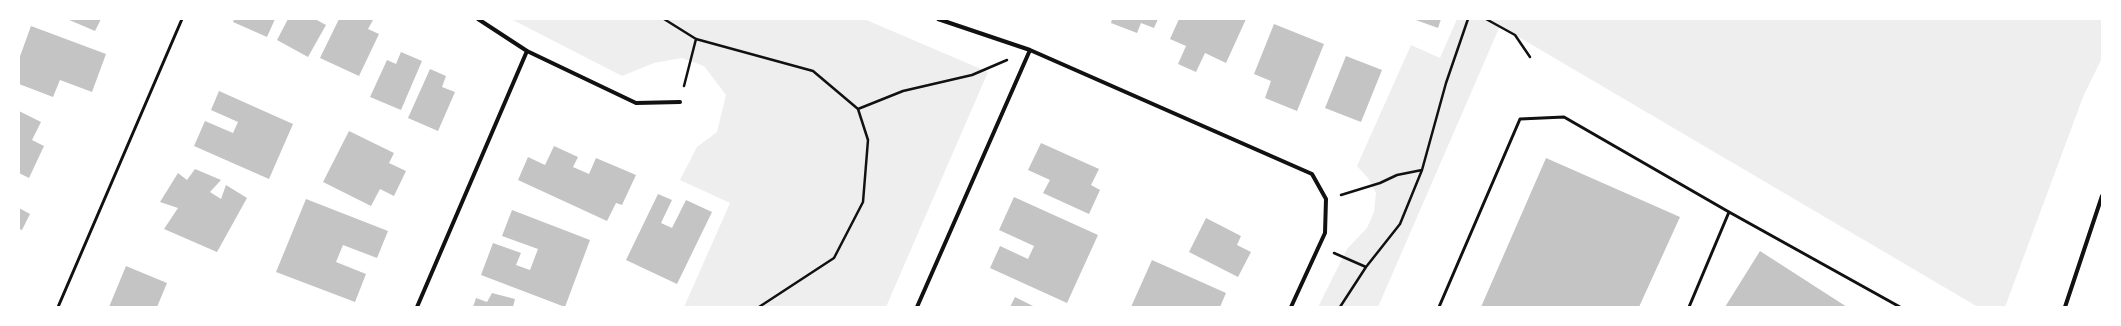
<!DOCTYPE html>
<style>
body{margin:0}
#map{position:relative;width:2121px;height:326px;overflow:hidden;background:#fff;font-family:Commissioner,sans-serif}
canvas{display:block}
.frame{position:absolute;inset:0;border:20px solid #fff;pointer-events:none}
</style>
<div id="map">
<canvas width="2121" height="326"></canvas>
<div class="frame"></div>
</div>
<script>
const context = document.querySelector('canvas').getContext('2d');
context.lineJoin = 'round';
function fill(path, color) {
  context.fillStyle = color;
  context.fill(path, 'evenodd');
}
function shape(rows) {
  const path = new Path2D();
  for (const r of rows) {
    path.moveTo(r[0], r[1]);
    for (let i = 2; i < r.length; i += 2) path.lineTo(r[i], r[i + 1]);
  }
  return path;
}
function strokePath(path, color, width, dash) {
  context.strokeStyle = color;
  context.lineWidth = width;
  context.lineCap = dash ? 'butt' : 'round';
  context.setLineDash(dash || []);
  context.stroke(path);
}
fill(shape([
 [511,19,864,19,988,72,886,307,684,307,730,203,680,180,697,147,717,132,726,95,704,66,682,58,654,63,622,76],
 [1457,19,2102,19,2102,58,2083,97,2005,307,1978,307,1500,26,1378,307,1318,307,1347,249,1367,228,1374,212,1376,193,1368,178,1357,166,1411,45,1440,58]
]), '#eee');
fill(shape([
 [67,19,101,19,95,31],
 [234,19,275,19,267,37,233,22],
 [288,19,315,19,326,25,308,57,277,40],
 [339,19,370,19,373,20,368,29,379,34,359,76,320,58],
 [1112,19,1158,19,1154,28,1141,23,1137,33,1111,23],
 [1179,19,1246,19,1226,63,1205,53,1196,72,1178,64,1186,46,1170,39],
 [1413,19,1441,19,1438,28],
 [1274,24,1324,44,1297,111,1265,98,1271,81,1254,74],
 [31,26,106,54,92,92,60,80,53,97,19,84,19,59],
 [401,52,422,61,401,110,370,97,387,60,396,64],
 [1346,56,1382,70,1361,122,1325,108],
 [430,69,446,76,442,87,455,92,438,131,408,118],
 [219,91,293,124,269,179,194,146,205,121,233,133,238,122,211,110],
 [19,111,41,122,32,140,44,146,29,178,19,173],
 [349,131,394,153,389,163,406,171,394,196,380,189,371,206,323,182],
 [1041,143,1099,169,1091,185,1100,190,1089,214,1043,193,1050,180,1028,170],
 [554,146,578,157,573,167,589,174,596,158,636,175,622,205,616,203,607,221,518,180,528,157,545,165],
 [1546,158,1680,217,1639,307,1481,307],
 [195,169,221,180,210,192,221,199,226,185,247,198,217,252,164,229,178,208,160,202,178,173,187,180],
 [658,194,672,200,661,223,672,228,686,200,712,212,677,284,626,260],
 [1014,197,1098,235,1067,303,990,268,1000,246,1028,259,1034,246,999,230],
 [306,199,388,231,377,258,343,245,336,262,366,274,355,302,276,272],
 [19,208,30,214,22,230,19,229],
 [512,210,590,240,565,307,481,275,493,243,521,253,516,265,530,270,538,249,502,236],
 [1206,218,1241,236,1237,245,1251,252,1238,277,1189,252],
 [1760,251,1847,307,1725,307],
 [1152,260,1226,293,1220,307,1131,307],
 [126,266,167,283,157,307,109,307],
 [492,293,515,299,513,307,473,307,476,298,487,302],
 [1015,297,1035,307,1010,307]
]), '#c4c4c4');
strokePath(shape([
 [664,19,696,39,813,71,858,109,868,140,863,202,834,258,759,307],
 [1486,19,1515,35,1530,57],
 [684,86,696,39],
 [858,109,903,91,972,75,1007,60],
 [1341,195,1380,183,1397,175,1422,170],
 [1334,253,1366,267],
 [1340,307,1366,267,1400,224,1422,170,1446,83,1468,19]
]), '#111', 2.5);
strokePath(shape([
 [58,307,182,19],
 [1439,307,1520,119,1564,117,1729,212,1900,307],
 [1689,307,1729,212]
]), '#111', 3);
strokePath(shape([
 [478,19,527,51],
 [938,19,1030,50,1312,174,1326,199,1325,233,1291,307],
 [417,307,527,51,636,103,680,102],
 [917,307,1030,50],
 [2065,307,2102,196]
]), '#111', 4);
</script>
